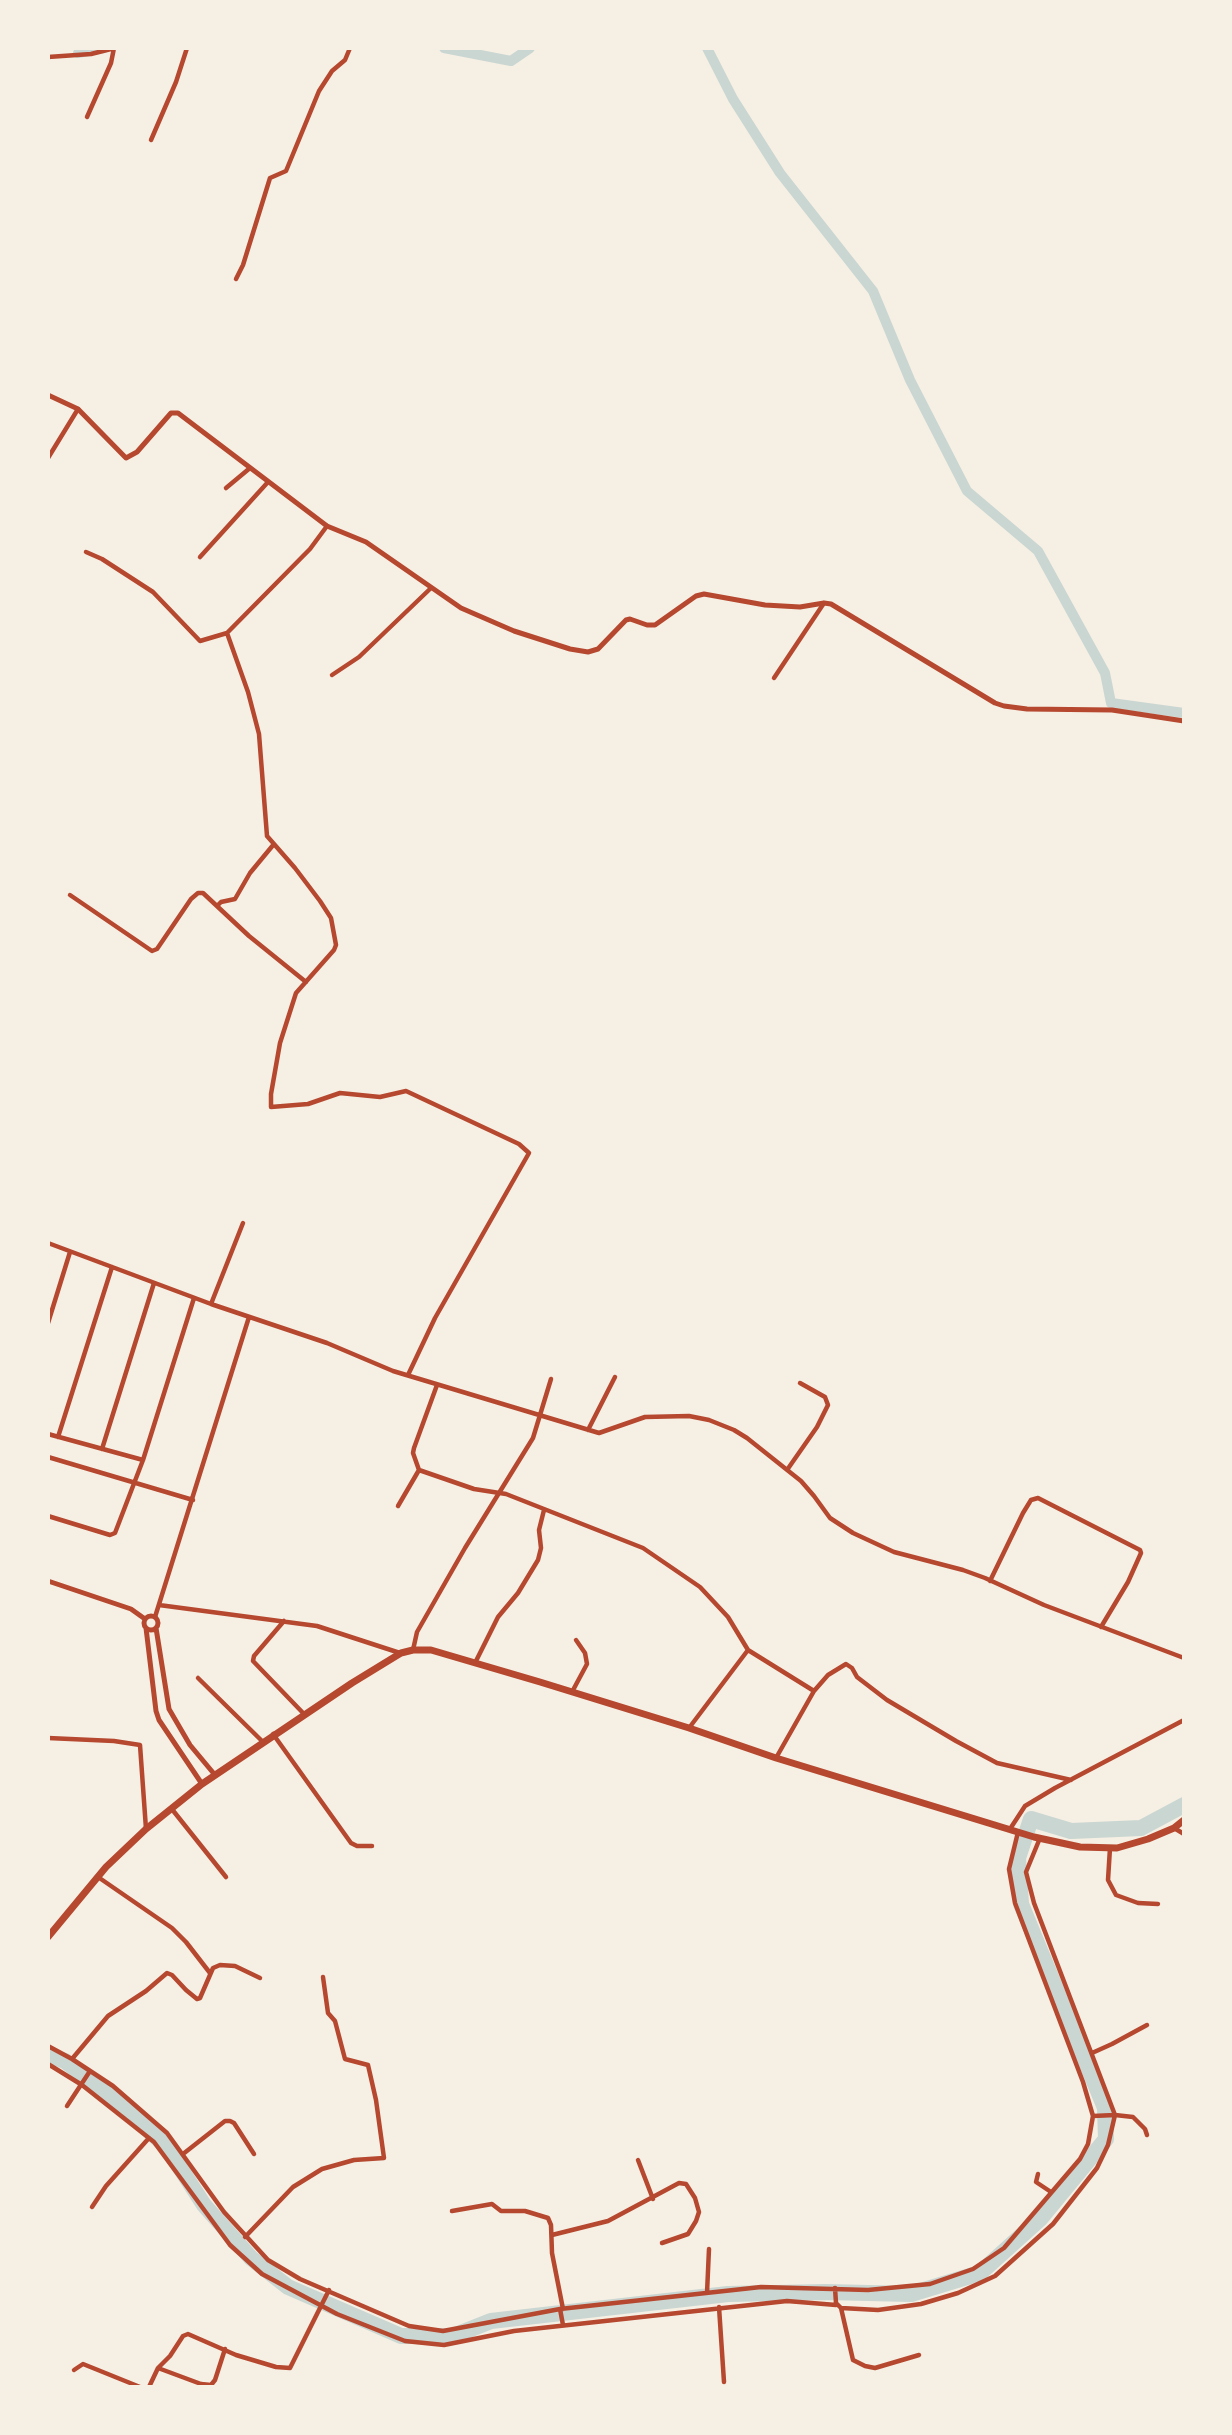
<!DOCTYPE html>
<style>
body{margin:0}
#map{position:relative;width:1232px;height:2435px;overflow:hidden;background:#f6efe4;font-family:Rubik,sans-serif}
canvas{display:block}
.frame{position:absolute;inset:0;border:50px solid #f6efe4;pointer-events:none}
</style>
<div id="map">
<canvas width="1232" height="2435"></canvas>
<div class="frame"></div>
</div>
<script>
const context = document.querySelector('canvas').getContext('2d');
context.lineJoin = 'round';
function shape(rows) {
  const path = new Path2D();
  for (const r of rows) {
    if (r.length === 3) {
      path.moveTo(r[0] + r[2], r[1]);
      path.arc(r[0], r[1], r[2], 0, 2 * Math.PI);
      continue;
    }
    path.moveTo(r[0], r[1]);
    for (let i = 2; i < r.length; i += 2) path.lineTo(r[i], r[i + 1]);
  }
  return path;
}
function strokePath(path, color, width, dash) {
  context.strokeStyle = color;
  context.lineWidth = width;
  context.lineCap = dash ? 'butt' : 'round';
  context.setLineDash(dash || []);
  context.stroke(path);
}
strokePath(shape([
 [444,48,511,61,530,48],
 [707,48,733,99,780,173,873,291,910,380,967,491,1038,551,1105,673,1111,703,1184,713],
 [78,53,104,48]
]), '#c9d6d2', 10);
strokePath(shape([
 [48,2055,65,2061,120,2104,166,2146,204,2205,251,2258,288,2287,401,2336,453,2336,491,2321,728,2294,826,2292,911,2294,980,2273,1041,2218,1106,2139,1105,2108,1021,1904,1018,1858,1031,1819,1071,1831,1141,1828,1184,1805]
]), '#c9d6d2', 16);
strokePath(shape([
 [48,57,91,54,115,48],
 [87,117,111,63,114,48],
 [151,140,176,82,187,48],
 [236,279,243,265,270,178,286,171,319,91,332,71,345,60,350,48],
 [48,458,78,409],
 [226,488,250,468],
 [327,526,310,549,227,633,248,692,259,734,267,836,295,868,320,901,331,918,336,945,334,950,296,993,280,1043,271,1094,271,1107,308,1104,340,1093,380,1097,406,1091,519,1144,529,1153,435,1318,408,1375],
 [86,552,102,559,153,592,200,641,227,633],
 [200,557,268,482],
 [332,675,359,657,431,588],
 [774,678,824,603],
 [70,895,152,951,157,949,191,899,198,893,203,893,249,936,306,982],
 [218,905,221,902,235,899,250,873,274,844],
 [48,1243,211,1304,327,1343,393,1371,599,1433,645,1417,689,1416,709,1420,734,1430,747,1438,801,1481,814,1496,830,1518,853,1533,894,1552,963,1570,985,1578,1044,1605,1184,1658],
 [211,1304,243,1223],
 [48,1323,70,1252],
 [588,1430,615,1377],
 [48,1434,143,1460],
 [58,1437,112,1267],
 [102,1449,154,1283],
 [48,1457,193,1500],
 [419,1470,413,1453,414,1448,437,1385],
 [787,1470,817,1427,828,1405,825,1397,800,1383],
 [398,1506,419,1470,474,1489,506,1494,643,1548,700,1587,728,1617,748,1650,814,1691],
 [48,1516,110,1535,115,1533,143,1460,194,1298],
 [990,1581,1023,1513,1031,1500,1038,1498,1140,1550,1141,1553,1128,1582,1101,1627],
 [159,1605,317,1626,400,1653],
 [155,1617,249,1317],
 [284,1621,254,1656,253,1661,304,1714],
 [413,1650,417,1632,465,1548,533,1438,551,1379],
 [475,1663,498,1617,518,1593,538,1560,541,1548,539,1530,544,1510],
 [198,1678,263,1742],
 [572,1692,587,1664,585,1653,576,1640],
 [689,1728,748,1650],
 [273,1734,351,1843,357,1846,372,1846],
 [48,1738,114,1741,140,1745,146,1829],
 [776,1758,814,1691,828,1675,846,1664,852,1668,857,1677,887,1700,956,1741,997,1763,1071,1780],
 [171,1808,226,1877],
 [1174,1828,1184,1834],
 [1010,1829,1025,1806,1055,1788,1184,1720],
 [1040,1838,1026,1872,1034,1903,1115,2115,1133,2117,1145,2129,1147,2135],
 [1110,1848,1108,1880,1116,1895,1138,1903,1158,1904],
 [98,1877,172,1928,186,1942,210,1973],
 [48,2046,72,2059,113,2086,167,2133,224,2212,268,2260,300,2279,409,2326,443,2331,560,2309,761,2287,868,2290,930,2284,973,2269,1004,2248,1080,2159,1088,2144,1093,2116,1083,2082,1015,1903,1009,1869,1018,1832],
 [1092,2053,1112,2044,1147,2025],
 [72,2059,108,2016,146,1991,167,1973,172,1975,186,1990,197,1999,200,1998,213,1968,220,1965,235,1966,260,1978],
 [48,2064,82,2085,154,2142,230,2245,262,2274,337,2314,405,2341,444,2345,514,2331,787,2301,836,2305],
 [67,2106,90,2071],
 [183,2154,225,2121,230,2121,234,2123,254,2154],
 [638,2160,653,2199],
 [1038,2174,1036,2182,1051,2192],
 [92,2207,106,2186,149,2138],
 [452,2211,492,2204,501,2211,525,2211,548,2218,551,2225,552,2253,563,2309],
 [552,2235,608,2221,679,2183,686,2184,695,2198,699,2212,696,2221,688,2234,662,2243],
 [245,2237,293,2187,322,2169,354,2160,384,2158,376,2100,368,2065,345,2059,335,2021,328,2013,323,1977],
 [835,2288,836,2303,841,2308,853,2360,865,2366,875,2368,919,2355],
 [707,2293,709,2249],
 [719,2307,724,2382],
 [841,2308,878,2310,921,2304,958,2293,995,2276,1053,2224,1097,2168,1108,2145,1115,2115,1093,2116],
 [560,2309,563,2325],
 [158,2368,201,2384,211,2385,215,2380,225,2349],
 [74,2370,83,2364,140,2387],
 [149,2387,158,2368,170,2356,183,2336,188,2334,236,2355,276,2367,290,2368,329,2290]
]), '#b5482f', 4.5);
strokePath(shape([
 [48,395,78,409,126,458,137,452,171,413,178,413,327,526,366,542,461,608,514,631,570,649,588,652,598,649,626,620,630,619,647,625,655,625,696,596,704,594,765,605,800,607,824,603,831,604,995,703,1004,706,1027,709,1112,710,1184,721],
 [48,1581,131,1609,145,1619],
 [151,1623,7],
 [146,1628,156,1711,159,1720,202,1784],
 [156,1628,169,1709,190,1745,215,1775]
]), '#b5482f', 5);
strokePath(shape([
 [48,1937,106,1867,146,1829,202,1784,352,1683,401,1653,413,1650,431,1650,540,1682,689,1728,776,1758,1034,1837,1080,1847,1117,1848,1148,1839,1174,1828,1184,1820]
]), '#b5482f', 7);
</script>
